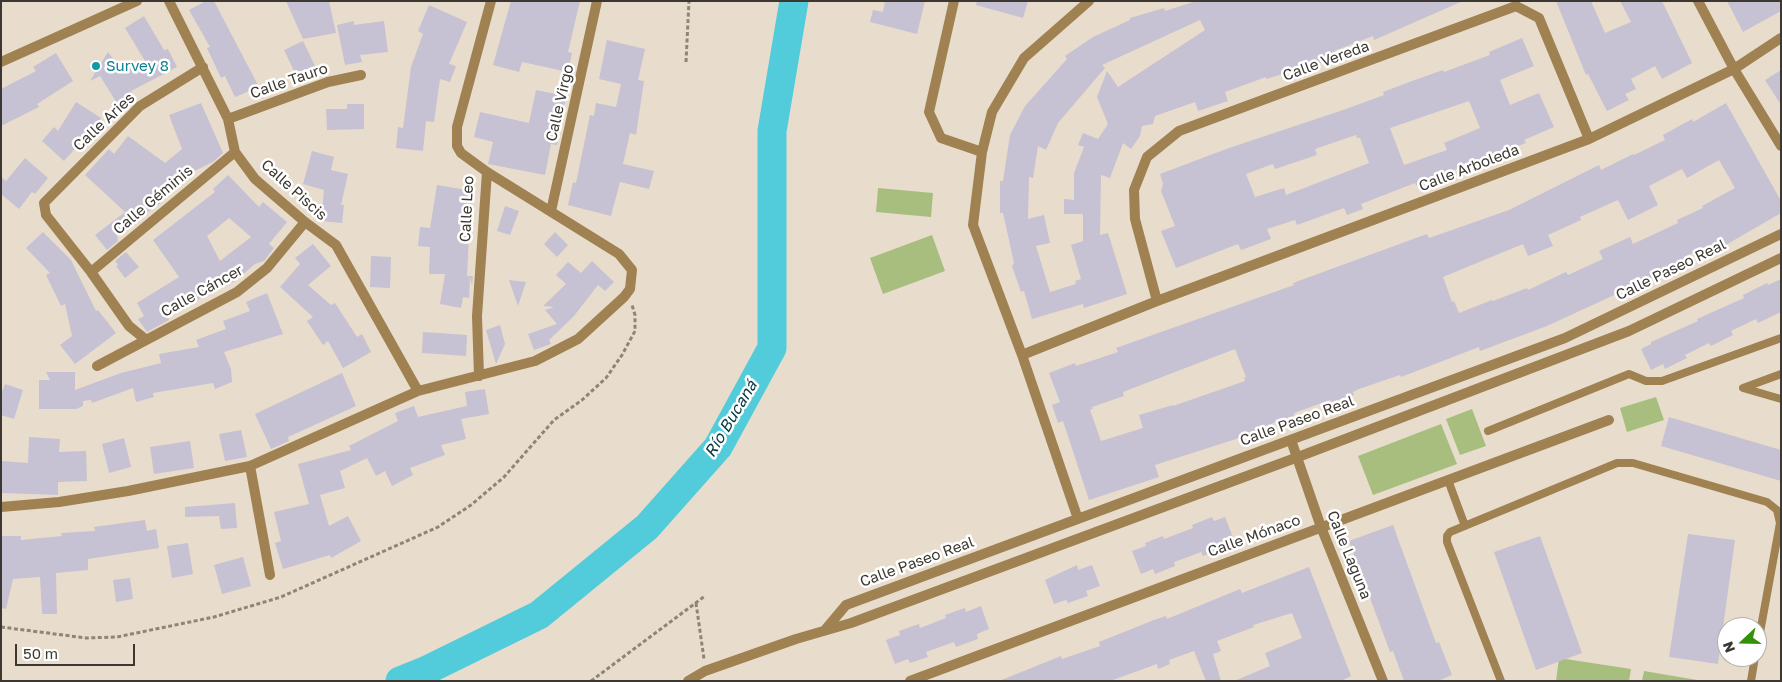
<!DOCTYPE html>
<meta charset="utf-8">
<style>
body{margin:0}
#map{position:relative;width:1782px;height:682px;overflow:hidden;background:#e8ddcc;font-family:"Golos Text",sans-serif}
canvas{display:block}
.frame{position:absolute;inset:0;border:2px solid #3c3831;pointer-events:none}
.north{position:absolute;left:1717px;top:617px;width:50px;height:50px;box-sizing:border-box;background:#fff;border:1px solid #b1afad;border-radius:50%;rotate:249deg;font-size:14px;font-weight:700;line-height:20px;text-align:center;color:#3c3831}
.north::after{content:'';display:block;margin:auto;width:18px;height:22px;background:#339109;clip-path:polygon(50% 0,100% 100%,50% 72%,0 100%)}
.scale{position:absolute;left:15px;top:644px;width:120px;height:22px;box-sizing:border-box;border:2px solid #3c3831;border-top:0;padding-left:6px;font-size:15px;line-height:18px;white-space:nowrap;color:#3c3831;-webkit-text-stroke:4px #fff;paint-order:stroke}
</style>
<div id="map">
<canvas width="1782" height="682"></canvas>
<div class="frame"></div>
<div class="north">N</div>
<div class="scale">50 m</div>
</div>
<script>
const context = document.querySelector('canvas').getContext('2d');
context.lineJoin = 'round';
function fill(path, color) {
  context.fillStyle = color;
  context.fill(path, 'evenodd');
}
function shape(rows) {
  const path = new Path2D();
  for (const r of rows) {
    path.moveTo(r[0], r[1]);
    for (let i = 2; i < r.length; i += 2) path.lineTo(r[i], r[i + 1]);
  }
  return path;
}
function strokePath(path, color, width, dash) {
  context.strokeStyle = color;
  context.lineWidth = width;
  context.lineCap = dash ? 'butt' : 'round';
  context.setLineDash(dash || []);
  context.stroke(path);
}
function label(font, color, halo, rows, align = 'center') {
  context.font = font + ' "Golos Text",sans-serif';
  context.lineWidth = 5;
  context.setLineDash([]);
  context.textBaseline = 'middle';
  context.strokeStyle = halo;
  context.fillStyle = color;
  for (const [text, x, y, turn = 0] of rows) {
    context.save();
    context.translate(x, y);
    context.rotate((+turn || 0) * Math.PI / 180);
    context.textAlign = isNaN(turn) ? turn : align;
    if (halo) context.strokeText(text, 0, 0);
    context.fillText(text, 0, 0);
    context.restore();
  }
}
fill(shape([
 [878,188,933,193,931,217,876,212],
 [932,235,945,271,883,294,870,258],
 [1656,397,1664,420,1627,432,1620,408],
 [1472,409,1486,446,1460,455,1446,419],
 [1441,424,1457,464,1373,495,1358,456],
 [1559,658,1631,669,1629,681,1556,681],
 [1644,671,1703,681,1642,681]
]), '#a7be7e');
strokePath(shape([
 [400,681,425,671,539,615,647,527,718,447,772,348,772,131,794,1]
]), '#52ccda', 29);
fill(shape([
 [206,1,214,1,259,87,235,97,225,76,221,78,207,48,210,47,189,10],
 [286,1,329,1,336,33,303,39],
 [511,1,580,1,568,52,572,53,568,72,522,62,519,72,493,65],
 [885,1,925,1,917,34,870,22,873,10,883,12],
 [977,1,1028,1,1023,18,976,5],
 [1196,1,1463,1,1374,40,1373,36,1334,51,1337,58,1266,79,1266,77,1225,92,1228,101,1198,111,1195,102,1155,116,1153,124,1142,126,1140,136,1131,149,1123,143,1110,178,1101,175,1100,235,1108,233,1127,294,1084,308,1083,304,1032,319,1024,291,1021,292,1012,266,1014,263,1003,213,1000,213,1000,181,1003,181,1010,135,1025,106,1067,59,1065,56,1093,37,1130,20,1130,18,1164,8,1165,11],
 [1200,20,1205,30,1118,87,1107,71,1097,97,1108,124,1098,139,1083,133,1078,145,1084,147,1074,173,1074,200,1064,199,1064,214,1083,214,1083,241,1071,245,1081,279,1075,281,1076,284,1050,292,1036,246,1050,243,1044,215,1028,219,1029,177,1033,178,1038,146,1046,150,1058,123,1105,68,1102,65],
 [1556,1,1591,1,1605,33,1631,22,1620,1,1662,1,1692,63,1662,79,1655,66,1631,79,1636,89,1625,94,1629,100,1607,111,1588,74,1586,75],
 [1727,1,1781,1,1781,11,1743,32],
 [429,5,467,22,449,64,456,66,450,82,440,79,434,122,426,121,423,151,396,148,398,127,403,128,411,67,423,34,418,31],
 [144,16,164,50,168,49,177,67,131,91,135,99,120,108,100,76,90,81,108,52,123,72,145,61,125,28],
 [354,21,354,25,384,21,388,52,360,55,362,62,345,65,337,25],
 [1522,38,1534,66,1500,80,1510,105,1539,93,1554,127,1524,140,1526,143,1451,171,1452,174,1417,186,1415,183,1361,204,1363,209,1347,215,1344,208,1297,225,1295,220,1267,229,1271,239,1241,250,1238,244,1176,268,1161,231,1175,226,1161,191,1163,184,1160,174,1229,148,1346,109,1384,95,1383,92,1412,81,1443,70,1444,72,1490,55,1489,52],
 [1469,101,1480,128,1444,143,1447,150,1404,165,1390,128],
 [1356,135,1357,138,1360,138,1369,163,1286,195,1284,188,1255,197,1246,174,1273,164,1275,169,1317,155,1315,149],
 [607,40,645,49,638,80,644,81,636,135,630,133,623,164,654,171,649,189,620,182,611,216,568,205,573,182,576,183,590,115,594,116,596,103,616,107,621,84,599,79],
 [303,41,317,70,298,79,284,50],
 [56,53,73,81,37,104,39,107,1,126,1,89,36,71,33,67],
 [1781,70,1781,105,1765,80],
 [536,90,566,96,557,145,551,144,545,175,488,164,493,142,474,137,480,112,529,123],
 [76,102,101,118,92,133,90,132,64,161,42,141,54,127,58,131],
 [201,103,223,153,213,162,178,179,182,184,161,200,162,202,117,235,118,241,107,250,95,235,125,212,85,175,109,149,114,154,128,136,165,163,182,149,169,115],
 [1726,103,1781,201,1781,213,1724,246,1721,240,1684,257,1686,260,1649,279,1547,326,1480,351,1479,347,1401,377,1400,375,1359,389,1353,392,1354,395,1331,402,1330,400,1294,413,1295,415,1260,428,1261,431,1155,465,1159,477,1089,500,1063,421,1058,423,1052,405,1060,402,1049,373,1075,363,1076,366,1118,352,1116,348,1294,285,1293,283,1427,234,1429,238,1509,210,1599,165,1601,170,1633,154,1634,155,1665,140,1663,135,1692,119,1693,122],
 [1719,160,1735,188,1702,206,1703,208,1677,220,1678,223,1633,244,1630,237,1599,251,1603,259,1568,275,1566,272,1528,290,1527,288,1493,301,1492,300,1459,313,1454,301,1452,302,1443,277,1523,244,1528,256,1553,246,1548,235,1581,220,1580,217,1618,200,1628,220,1658,205,1649,186,1682,169,1687,178],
 [1235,349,1246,377,1244,378,1245,381,1173,406,1173,405,1139,415,1143,428,1101,441,1090,410,1093,409,1092,407,1124,396,1123,392],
 [347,104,364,104,364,129,327,130,326,109,347,109],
 [312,151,334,157,331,170,348,174,341,205,344,205,342,223,321,221,324,190,303,184],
 [25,158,48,178,35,194,32,192,19,209,1,194,1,177,6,181],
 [228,175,259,207,263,202,287,222,269,244,274,248,264,261,255,264,235,281,167,315,169,320,147,332,138,319,144,316,137,303,179,277,153,240,215,192,213,189],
 [229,218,251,237,220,261,207,236],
 [437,185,473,191,467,235,469,235,467,276,473,276,472,285,470,277,469,298,463,297,461,308,440,304,445,274,429,274,430,247,418,246,420,227,430,228],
 [505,206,519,211,510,235,497,231],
 [43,232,71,260,96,311,98,310,116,333,75,364,60,345,72,336,65,304,61,306,46,275,50,273,26,248],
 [555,232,568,245,557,257,544,244],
 [313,244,331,266,308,285,331,305,335,303,357,337,362,334,371,352,343,368,328,341,323,345,307,321,313,317,280,287,300,264,295,258],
 [126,252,139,267,125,278,116,266,118,265,115,261],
 [371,256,391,257,390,288,370,287],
 [592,261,614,282,605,291,598,285,574,316,549,340,551,344,534,350,528,334,557,324,545,310,554,307,543,306,566,284,556,275,568,262,581,273],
 [1781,279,1781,312,1758,323,1756,319,1731,331,1733,335,1711,346,1709,343,1685,355,1687,358,1665,369,1663,364,1651,370,1641,349,1651,344,1651,342,1698,321,1697,319,1744,298,1743,295,1767,283,1768,285],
 [509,280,526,282,518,306],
 [267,293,283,334,224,352,231,369,232,382,215,389,213,383,153,393,154,397,136,402,133,388,92,403,91,400,83,401,83,406,76,409,39,409,39,380,50,380,46,372,75,372,75,390,121,373,161,363,159,354,199,347,196,340,226,329,223,321,250,311,246,302],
 [500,325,505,344,496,364,486,330],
 [423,332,467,335,466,356,422,353],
 [342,373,356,406,288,437,289,441,271,449,255,414],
 [5,384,23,390,14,419,1,415,1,395],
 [485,389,489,414,461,419,466,439,441,445,445,455,410,468,413,475,392,486,385,471,376,476,367,458,340,471,345,488,320,495,329,526,348,516,361,541,331,558,330,555,283,569,275,543,281,541,274,512,309,504,298,464,351,450,349,446,398,421,395,413,414,406,418,417,467,406,465,392],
 [1669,417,1781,450,1781,481,1661,446],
 [241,430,247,457,225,461,219,434],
 [29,437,60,439,59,452,86,451,87,481,58,482,58,495,1,493,1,461,28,463],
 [124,438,131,467,109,473,102,444],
 [190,441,194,468,154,474,150,447],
 [235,503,237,528,221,529,219,516,185,517,185,507],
 [1212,517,1214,521,1225,517,1234,540,1221,545,1222,549,1203,556,1201,552,1188,557,1174,562,1175,566,1155,574,1153,569,1141,574,1132,551,1146,546,1145,543,1163,536,1164,539,1193,528,1192,525],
 [145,520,147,531,156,529,159,548,88,559,88,570,56,573,57,614,42,614,40,577,13,579,6,609,1,608,1,536,21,536,21,540,62,536,61,533,95,531,94,527],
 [1393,525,1436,643,1439,642,1452,675,1438,681,1404,681,1393,651,1390,652,1349,541],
 [1688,534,1735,540,1718,664,1669,657],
 [1540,536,1582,653,1536,670,1494,552],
 [188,543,193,574,172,578,167,546],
 [243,557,251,586,222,594,214,565],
 [1077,565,1078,570,1092,565,1100,586,1086,591,1088,596,1068,603,1066,600,1054,604,1045,580],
 [1309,567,1351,676,1341,681,1234,681,1270,666,1265,653,1302,638,1292,613,1253,625,1254,627,1217,641,1221,651,1213,654,1221,681,1206,681,1194,651,1169,660,1170,664,1158,669,1157,664,1110,681,999,681,1061,656,1062,659,1100,646,1099,642,1154,620,1166,616,1167,619,1240,589,1242,593],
 [130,578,133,599,116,602,113,580],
 [981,606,989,629,977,634,978,639,956,647,954,642,926,652,928,657,910,663,908,659,895,664,886,640,900,635,899,631,919,624,920,628,946,618,945,615,965,608,966,612]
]), '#c6c1d3');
strokePath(shape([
 [686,62,689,1],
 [696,603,704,659],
 [1,627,86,638,117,637,214,617,281,597,438,527,471,505,504,477,554,420,582,400,606,378,622,355,635,331,635,315,632,305],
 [591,681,705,596]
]), '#8d857a', 3, [4, 2.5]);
strokePath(shape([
 [1781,374,1743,388,1781,399],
 [1488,431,1629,374,1646,381,1662,381,1781,338],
 [1448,480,1465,526],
 [1501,681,1447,542,1447,536,1450,532,1617,463,1633,463,1767,502,1777,510,1780,523,1757,649],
 [1751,681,1755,657]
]), '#a08151', 8);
strokePath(shape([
 [169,1,228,119,235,152,255,179,305,222,336,245,418,391],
 [954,1,929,112,941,138,982,152],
 [1698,1,1734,69,1781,146],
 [1,62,137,1],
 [228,119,328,82,361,75],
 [551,211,597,1],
 [91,272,235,152],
 [1157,301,1135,219,1134,190,1147,157,1179,131,1516,6,1539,18,1589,139],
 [145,339,129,326,91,272,46,215,44,203,140,106,203,67],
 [1022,355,1157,301,1589,139,1734,69,1781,38],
 [97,366,237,292,267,268,305,222],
 [479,376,477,316,487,172],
 [1291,440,1321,527,1383,681],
 [250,466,270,575],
 [1,507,59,502,128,491,250,466,418,391,535,361,578,339,624,297,630,289,632,270,619,254,487,172,461,153,457,146,457,127,491,1],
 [1078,519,1022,355,973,225,982,152,992,112,1024,58,1089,1],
 [825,630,846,605,1565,338,1781,234],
 [688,681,705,671,796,639,851,623,1298,457,1629,331,1781,258],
 [910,681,1609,420]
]), '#a08151', 10);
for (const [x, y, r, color] of [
 [96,66,5,"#0f9aa8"]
]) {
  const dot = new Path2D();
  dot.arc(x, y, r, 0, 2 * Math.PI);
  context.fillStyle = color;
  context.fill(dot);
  strokePath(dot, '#fff', 2);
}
label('15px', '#3c3831', '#fff', [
 ["Calle Vereda",1326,61,-20],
 ["Calle Tauro",289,81,-19],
 ["Calle Virgo",560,103,-77],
 ["Calle Aries",104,122,-43],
 ["Calle Arboleda",1469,168,-21],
 ["Calle Piscis",294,190,42],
 ["Calle Géminis",153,200,-40],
 ["Calle Leo",467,209,-87],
 ["Calle Paseo Real",1671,270,-26],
 ["Calle Cáncer",202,291,-29],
 ["Calle Paseo Real",1297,421,-20],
 ["Calle Mónaco",1254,536,-20],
 ["Calle Laguna",1349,555,68],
 ["Calle Paseo Real",917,562,-20]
]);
label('15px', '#0d838f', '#fff', [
 ["Survey 8",106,66]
], 'left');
label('italic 16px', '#003a40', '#fff', [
 ["Río Bucaná",731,419,-59]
]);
</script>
